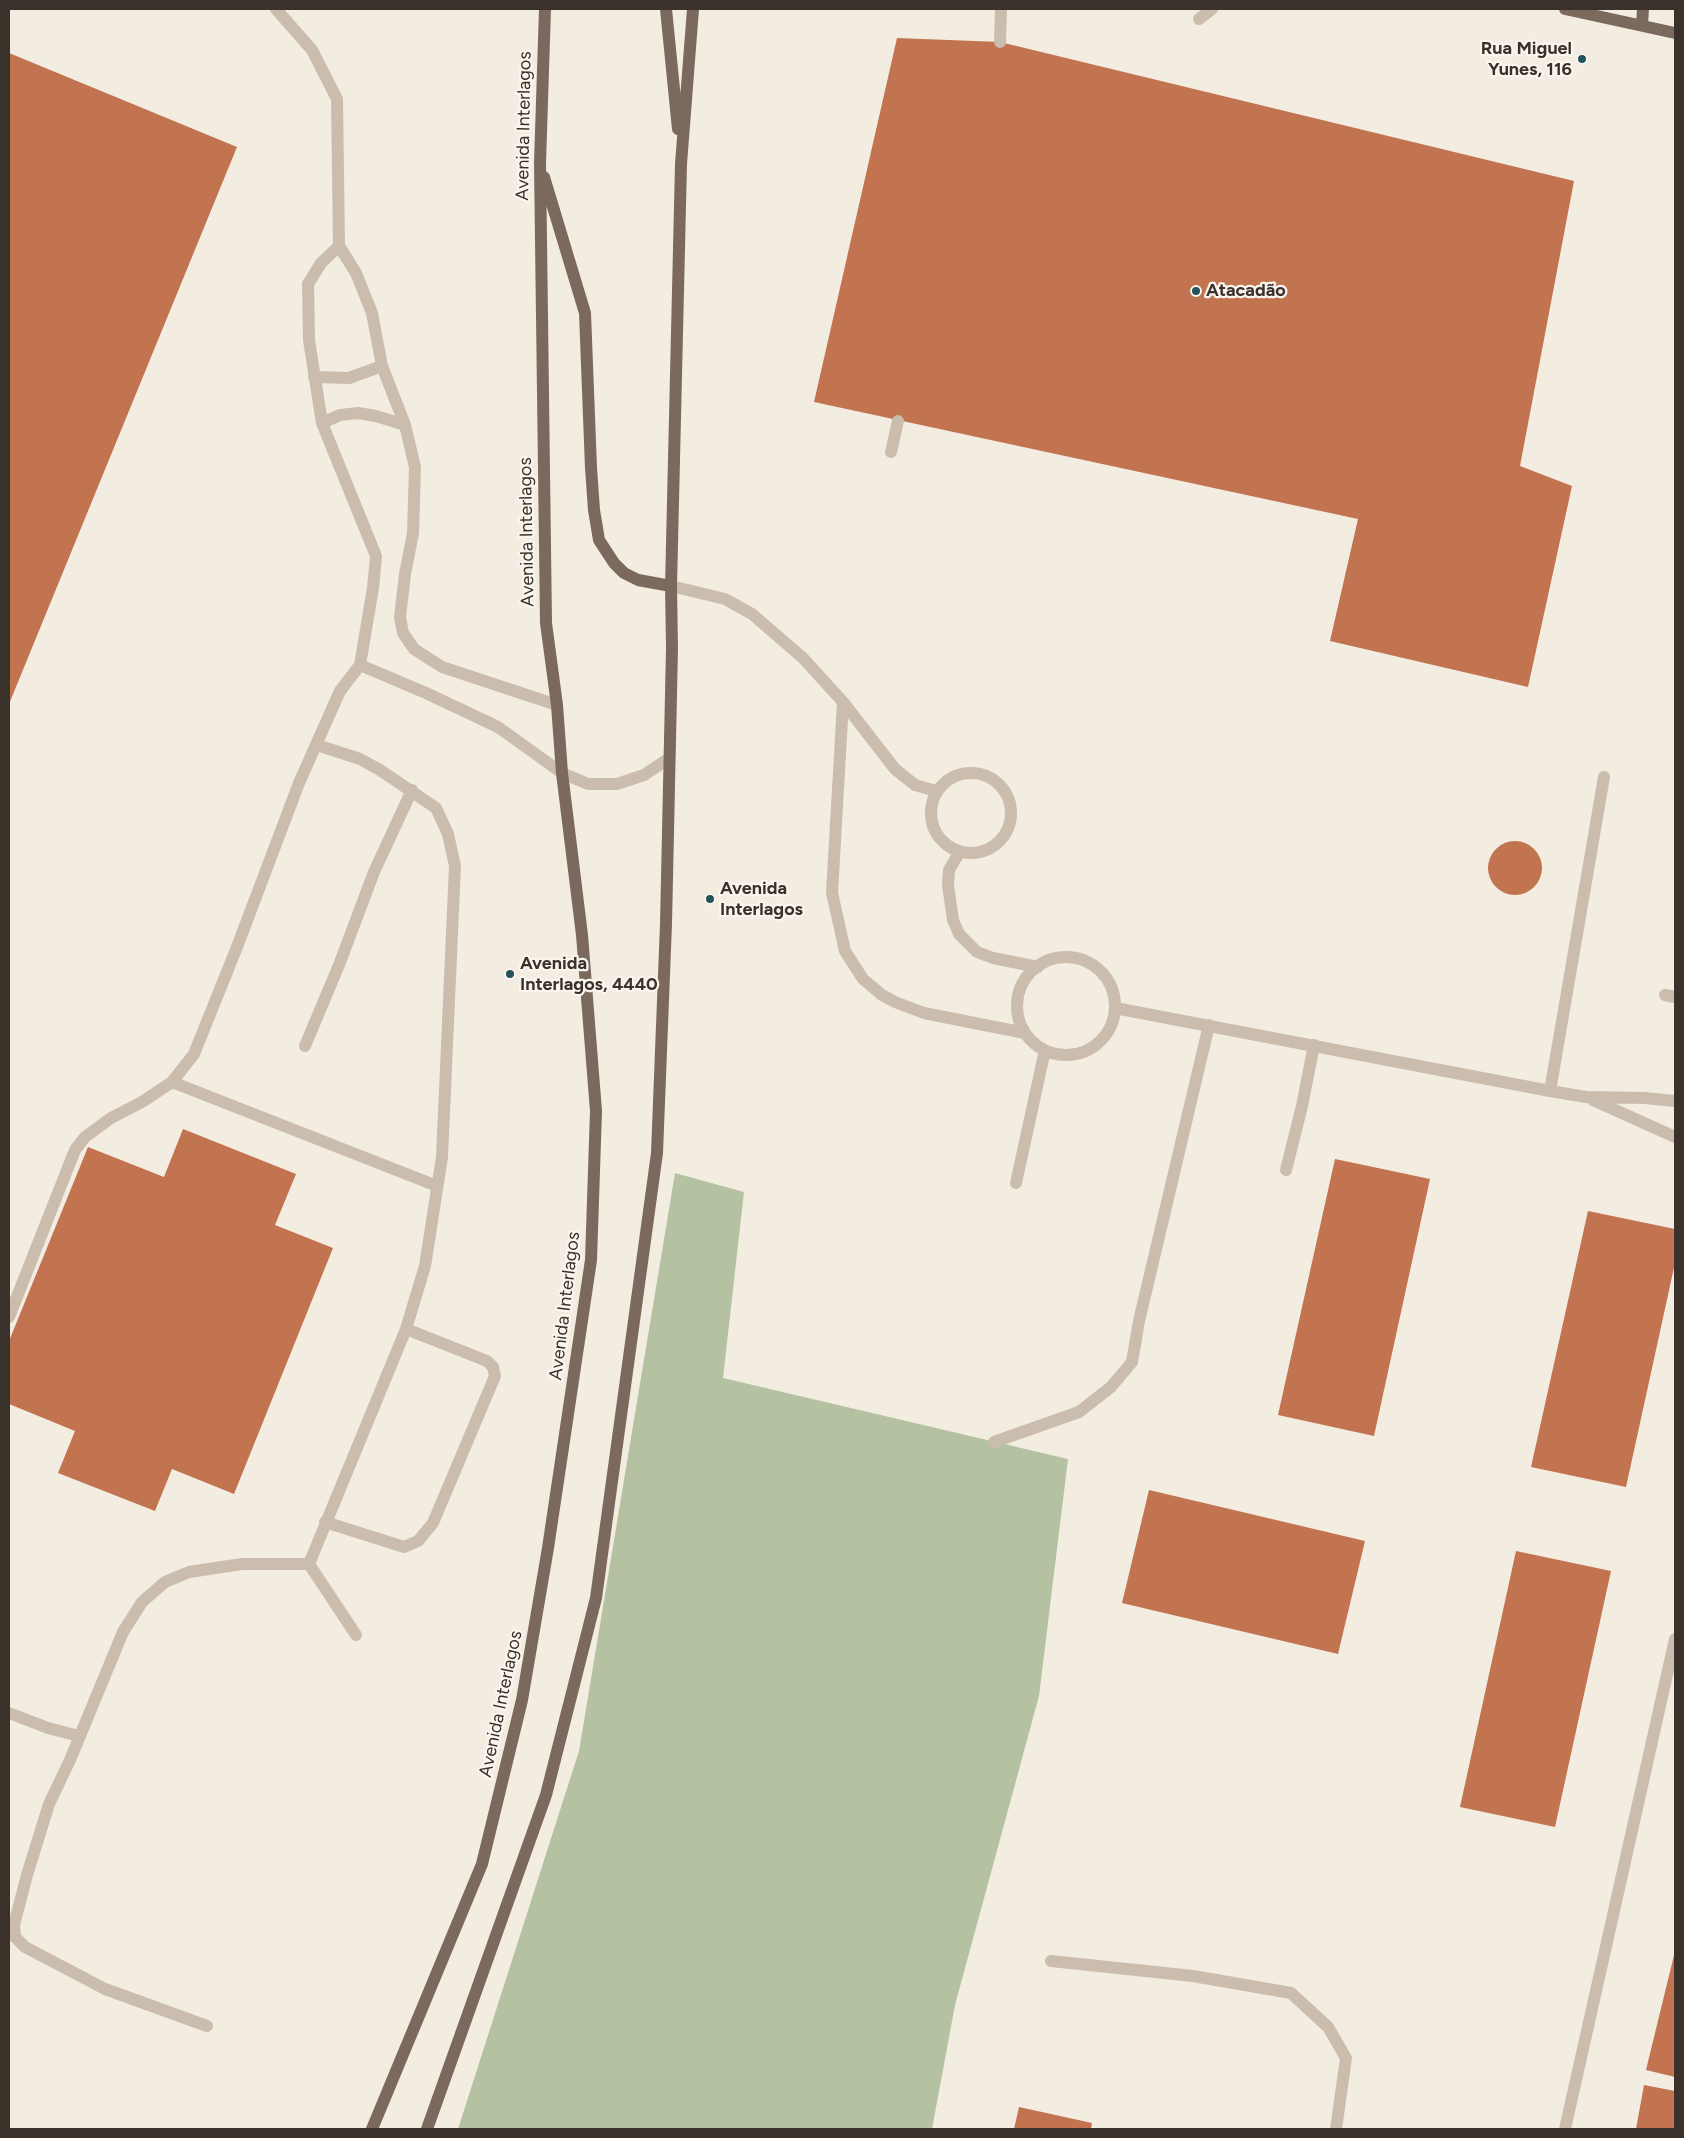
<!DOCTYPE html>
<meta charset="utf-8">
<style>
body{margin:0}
#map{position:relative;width:1684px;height:2138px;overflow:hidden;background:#f3ece1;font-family:Figtree,sans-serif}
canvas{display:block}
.frame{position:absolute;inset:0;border:10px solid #3a312b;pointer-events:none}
</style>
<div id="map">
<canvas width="1684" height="2138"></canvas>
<div class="frame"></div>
</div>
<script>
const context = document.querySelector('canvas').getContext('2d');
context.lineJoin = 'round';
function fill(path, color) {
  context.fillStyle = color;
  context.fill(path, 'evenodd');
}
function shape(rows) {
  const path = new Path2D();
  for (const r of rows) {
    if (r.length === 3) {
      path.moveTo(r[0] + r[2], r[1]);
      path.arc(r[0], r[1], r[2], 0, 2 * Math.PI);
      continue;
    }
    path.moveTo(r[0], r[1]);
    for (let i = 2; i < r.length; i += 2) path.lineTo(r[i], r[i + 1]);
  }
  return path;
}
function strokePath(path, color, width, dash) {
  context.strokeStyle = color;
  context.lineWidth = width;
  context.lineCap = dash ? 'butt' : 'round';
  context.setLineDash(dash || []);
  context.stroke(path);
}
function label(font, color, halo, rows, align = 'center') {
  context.font = font + ' Figtree,sans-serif';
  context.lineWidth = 4.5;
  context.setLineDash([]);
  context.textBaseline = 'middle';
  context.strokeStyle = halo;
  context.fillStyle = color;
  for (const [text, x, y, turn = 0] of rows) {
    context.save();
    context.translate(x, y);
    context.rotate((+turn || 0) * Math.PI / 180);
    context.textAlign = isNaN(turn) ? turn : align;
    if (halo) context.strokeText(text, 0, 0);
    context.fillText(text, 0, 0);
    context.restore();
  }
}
fill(shape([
 [675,1173,744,1192,723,1378,1068,1459,1039,1696,955,2005,932,2129,458,2129,579,1751]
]), '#b5c2a1');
fill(shape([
 [897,38,1000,42,1574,181,1520,466,1572,486,1528,687,1330,641,1358,519,814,402],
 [9,53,237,147,9,704],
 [1515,868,27],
 [183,1129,296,1174,275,1225,333,1248,234,1494,172,1469,155,1511,58,1473,75,1431,9,1404,9,1341,88,1147,164,1177],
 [1335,1159,1430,1179,1374,1436,1278,1415],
 [1588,1211,1675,1229,1675,1263,1626,1487,1531,1467],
 [1149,1490,1365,1541,1338,1654,1122,1603],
 [1516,1551,1611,1571,1555,1827,1460,1807],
 [1675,1951,1675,2077,1646,2070],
 [1644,2085,1675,2091,1675,2129,1636,2129],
 [1019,2107,1092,2123,1091,2129,1014,2129]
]), '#c27350');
strokePath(shape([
 [276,9,312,50,337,99,339,246,356,273,372,313,382,366,405,425,415,467,413,533,405,574,400,617,403,633,414,649,442,667,557,705],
 [1199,19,1212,9],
 [1000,42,1001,9],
 [339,246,321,263,308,284,309,340,322,423,376,556,373,588,360,665,426,693,498,727,562,773,588,784,617,784,644,775,668,759],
 [314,377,349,378,382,366],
 [322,423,340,415,358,413,376,416,405,425],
 [891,452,898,421],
 [671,586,725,599,752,614,803,658,843,702,895,769,915,785,936,791],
 [843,702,832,893,845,951,863,979,882,995,895,1002,924,1013,1025,1033],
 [317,745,360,759,380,770,436,808,448,834,455,866,442,1157,425,1266,406,1329,309,1564,356,1635],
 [971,813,40],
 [959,853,949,870,948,885,953,920,959,934,977,952,993,958,1038,967],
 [1066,1006,49],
 [1665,995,1675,997],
 [1115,1008,1550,1091,1586,1097,1645,1098,1675,1101],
 [305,1046,339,965,374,872,412,790],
 [172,1082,437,1186],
 [1550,1091,1604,777],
 [1593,1100,1675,1137],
 [1286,1170,1302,1106,1314,1045],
 [1016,1183,1045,1050],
 [9,1317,75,1150,85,1137,111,1118,142,1102,172,1082,194,1054,237,947,299,783,340,691,360,665],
 [994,1442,1079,1412,1111,1387,1132,1362,1139,1321,1209,1025],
 [325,1522,404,1547,418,1541,433,1523,495,1376,493,1367,487,1361,406,1329],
 [9,1713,48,1728,79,1736],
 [1051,1961,1193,1976,1291,1993,1328,2027,1346,2058,1336,2129],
 [207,2026,105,1989,25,1947,15,1937,14,1925,27,1875,49,1804,70,1760,123,1632,142,1602,165,1582,189,1572,242,1564,309,1564],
 [1565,2129,1675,1639]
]), '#cbbdad', 12);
strokePath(shape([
 [666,9,678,129],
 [1565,9,1675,33],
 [1642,25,1643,9],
 [544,177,585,313,591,468,594,510,599,540,614,563,624,573,638,580,671,586],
 [372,2129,482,1864,522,1700,548,1548,591,1260,596,1111,582,935,562,773,557,705,546,623,540,163,545,9],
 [427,2129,546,1795,596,1598,657,1153,666,924,672,648,671,586,681,164,693,9]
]), '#7b695d', 12);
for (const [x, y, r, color] of [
 [1582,59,5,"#22535b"],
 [1196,291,5,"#22535b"],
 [710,899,5,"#22535b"],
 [510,974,5,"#22535b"]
]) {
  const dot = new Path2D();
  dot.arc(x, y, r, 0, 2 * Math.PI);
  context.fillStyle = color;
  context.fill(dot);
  strokePath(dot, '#faf5ee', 2);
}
label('bold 18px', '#3a312b', '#faf5ee', [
 ["Rua Miguel",1572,49,"right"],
 ["Yunes, 116",1572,70,"right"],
 ["Atacadão",1206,291],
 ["Avenida",720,889],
 ["Interlagos",720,910],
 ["Avenida",520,964],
 ["Interlagos, 4440",520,985]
], 'left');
label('18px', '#3a312b', '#faf5ee', [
 ["Avenida Interlagos",524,126,-89],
 ["Avenida Interlagos",527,532,-91],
 ["Avenida Interlagos",565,1306,-83],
 ["Avenida Interlagos",501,1704,-78]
]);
</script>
